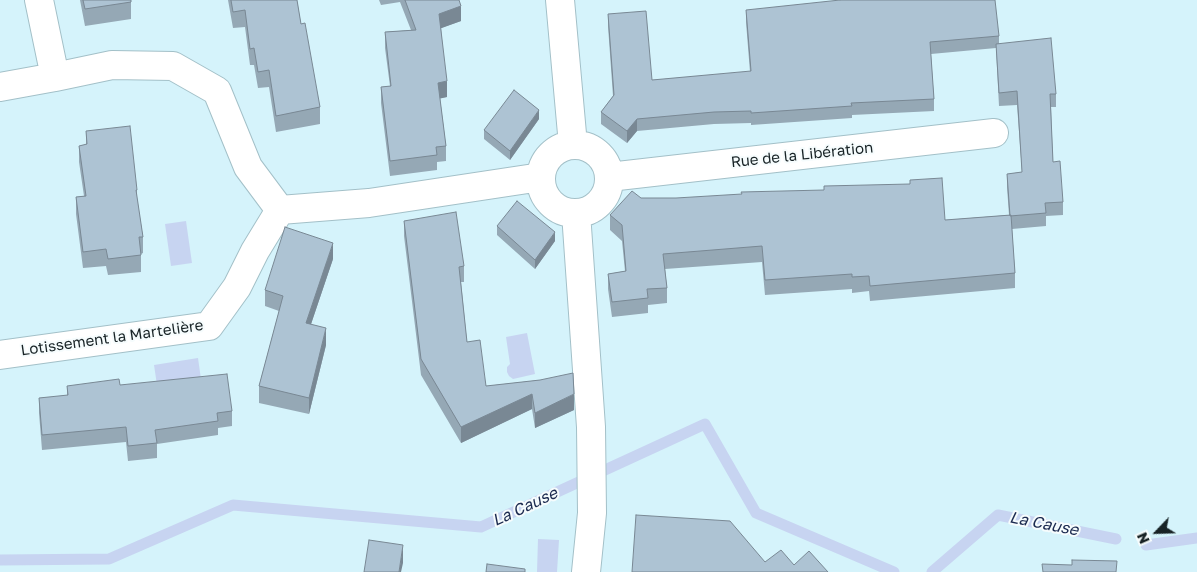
<!DOCTYPE html>
<meta charset="utf-8">
<style>
body{margin:0}
#map{position:relative;width:1197px;height:572px;overflow:hidden;background:#d5f3fb;font-family:"Golos Text",sans-serif}
canvas{display:block}
.north{position:absolute;left:1132px;top:507px;width:50px;height:50px;-webkit-text-stroke:4px #f6fcfd;paint-order:stroke;rotate:246deg;font-size:14px;font-weight:700;line-height:20px;text-align:center;color:#182326}
.north::after{content:'';display:block;margin:auto;width:18px;height:22px;background:#182326;clip-path:polygon(50% 0,100% 100%,50% 72%,0 100%)}
</style>
<div id="map">
<canvas width="1197" height="572"></canvas>
<div class="north">N</div>
</div>
<script>
const context = document.querySelector('canvas').getContext('2d');
context.lineJoin = 'round';
function fill(path, color) {
  context.fillStyle = color;
  context.fill(path, 'evenodd');
}
function shape(rows) {
  const path = new Path2D();
  for (const r of rows) {
    if (r.length === 3) {
      path.moveTo(r[0] + r[2], r[1]);
      path.arc(r[0], r[1], r[2], 0, 2 * Math.PI);
      continue;
    }
    path.moveTo(r[0], r[1]);
    for (let i = 2; i < r.length; i += 2) path.lineTo(r[i], r[i + 1]);
  }
  return path;
}
function strokePath(path, color, width, dash) {
  context.strokeStyle = color;
  context.lineWidth = width;
  context.lineCap = dash ? 'butt' : 'round';
  context.setLineDash(dash || []);
  context.stroke(path);
}
function label(font, color, halo, rows, align = 'center') {
  context.font = font + ' "Golos Text",sans-serif';
  context.lineWidth = 4;
  context.setLineDash([]);
  context.textBaseline = 'middle';
  context.strokeStyle = halo;
  context.fillStyle = color;
  for (const [text, x, y, turn = 0] of rows) {
    context.save();
    context.translate(x, y);
    context.rotate((+turn || 0) * Math.PI / 180);
    context.textAlign = isNaN(turn) ? turn : align;
    if (halo) context.strokeText(text, 0, 0);
    context.fillText(text, 0, 0);
    context.restore();
  }
}
fill(shape([
 [186,221,192,263,171,266,165,224],
 [527,333,535,374,513,379,509,376,507,372,507,367,510,364,506,337],
 [198,358,201,379,157,385,154,365],
 [538,539,559,540,557,572,537,572]
]), '#c7d4f1');
strokePath(shape([
 [1146,545,1197,538],
 [0,560,109,559,233,505,481,527,705,424,756,513,894,572],
 [932,572,998,515,1116,539]
]), '#c7d4f1', 11);
const minor = shape([
 [39,0,55,77,112,65,173,66,217,91,248,167,280,210,369,203,541,177],
 [560,0,573,145],
 [0,87,55,77],
 [575,179,34],
 [609,177,994,133],
 [576,213,591,427,592,513,586,572],
 [0,355,209,326,237,287,255,251,280,210]
]);
strokePath(minor, '#a3c0c8', 30);
strokePath(minor, '#fff', 28);
fill(shape([
 [80,0,131,0,131,19,85,26],
 [228,0,297,0,301,24,320,107,320,124,276,132,269,87,258,88,254,65,250,65,245,27,233,28],
 [379,0,459,0,461,21,441,28,447,97,440,98,446,146,446,161,437,162,437,170,390,176,381,103,381,87,390,86,385,48,385,32,411,30,400,2,381,5],
 [746,10,999,36,999,43,1056,94,1056,107,1051,107,1053,162,1063,202,1063,215,1046,216,1046,226,1012,229,1015,273,1015,288,870,301,869,291,852,293,852,289,765,295,762,262,665,269,667,288,667,303,648,305,648,313,612,317,608,289,608,274,625,271,622,241,610,230,610,215,641,198,945,220,1009,215,1007,187,1007,174,1022,172,1017,105,999,106,996,48,931,54,934,99,934,111,852,115,852,118,751,125,751,123,714,124,637,131,627,143,601,124,601,112,613,96,608,26,608,14,652,80,750,72,746,22],
 [539,119,510,160,484,139,484,130],
 [86,131,137,190,137,198,143,237,143,253,141,254,141,272,108,275,106,266,83,268,76,214,76,197,84,196,79,162,79,146,86,145],
 [404,221,464,266,464,282,461,282,467,342,486,386,540,380,574,410,535,428,532,409,461,443,421,375,404,236],
 [497,226,555,241,535,269,497,235],
 [333,259,311,324,326,345,309,414,259,403,259,386,279,311,265,306,265,290],
 [120,385,232,411,232,426,218,428,218,435,157,444,157,458,128,461,126,442,42,450,39,413,39,398,67,396,67,386]
]), '#95a8b5');
fill(shape([
 [461,6,461,21,439,29,439,14],
 [447,81,447,97,438,99,438,83],
 [539,110,539,119,510,160,510,151],
 [637,119,637,131,627,143,627,131],
 [555,232,555,241,535,269,535,260],
 [333,243,333,259,306,339,306,323],
 [326,328,326,345,309,414,309,398],
 [532,394,532,409,461,443,461,427],
 [574,394,574,410,535,428,535,413],
 [403,545,403,563,401,572,399,572]
]), '#798894');
const building = shape([
 [83,0,131,0,131,2,85,9,83,0],
 [231,0,297,0,301,24,305,23,320,107,276,116,269,70,258,72,254,48,250,49,245,10,233,12,231,0],
 [405,0,459,0,461,6,439,14,447,81,438,83,446,146,436,147,437,155,390,161,381,87,391,86,385,32,416,30,405,0],
 [840,0,995,0,999,36,930,42,934,99,851,103,852,106,751,113,751,111,714,112,637,119,627,131,601,112,614,95,608,14,646,11,652,80,751,71,746,10,840,0],
 [1051,38,1056,94,1050,94,1053,162,1060,161,1063,202,1045,203,1046,213,1010,216,1007,174,1022,172,1017,91,999,93,996,44,1051,38],
 [514,90,539,110,510,151,484,130,514,90],
 [130,126,137,190,136,190,143,237,139,237,141,255,108,259,106,249,83,252,76,197,86,196,79,146,87,144,86,131,130,126],
 [942,178,945,220,1011,215,1015,273,870,286,869,276,852,277,852,274,765,280,762,246,663,254,667,288,647,289,648,298,612,302,608,274,626,271,622,225,610,215,632,191,641,198,676,198,742,194,741,192,824,190,824,186,910,184,910,180,942,178],
 [517,201,555,232,535,260,497,226,517,201],
 [456,212,464,266,459,267,467,342,480,340,486,386,540,380,573,373,574,394,535,413,532,394,461,427,421,359,404,221,456,212],
 [285,227,333,243,306,323,326,328,309,398,259,386,283,296,265,290,285,227],
 [227,374,232,411,217,413,218,421,155,430,157,443,128,446,126,427,42,435,39,398,68,395,67,386,119,379,120,385,227,374],
 [636,515,730,521,765,562,781,550,794,565,809,551,828,572,632,572,636,515],
 [369,540,403,545,399,572,364,572,369,540],
 [1072,560,1117,561,1116,572,1043,572,1042,564,1072,565,1072,560],
 [487,564,525,569,525,572,486,572,487,564]
]);
fill(building, '#adc3d3');
strokePath(building, '#798894', 1);
label('15px', '#182326', '#f6fcfd', [
 ["Rue de la Libération",802,155,-6],
 ["Lotissement la Martelière",112,338,-8]
]);
label('italic 16px', '#1b2a50', '#f6fcfd', [
 ["La Cause",525,507,-25],
 ["La Cause",1044,524,11]
]);
</script>
